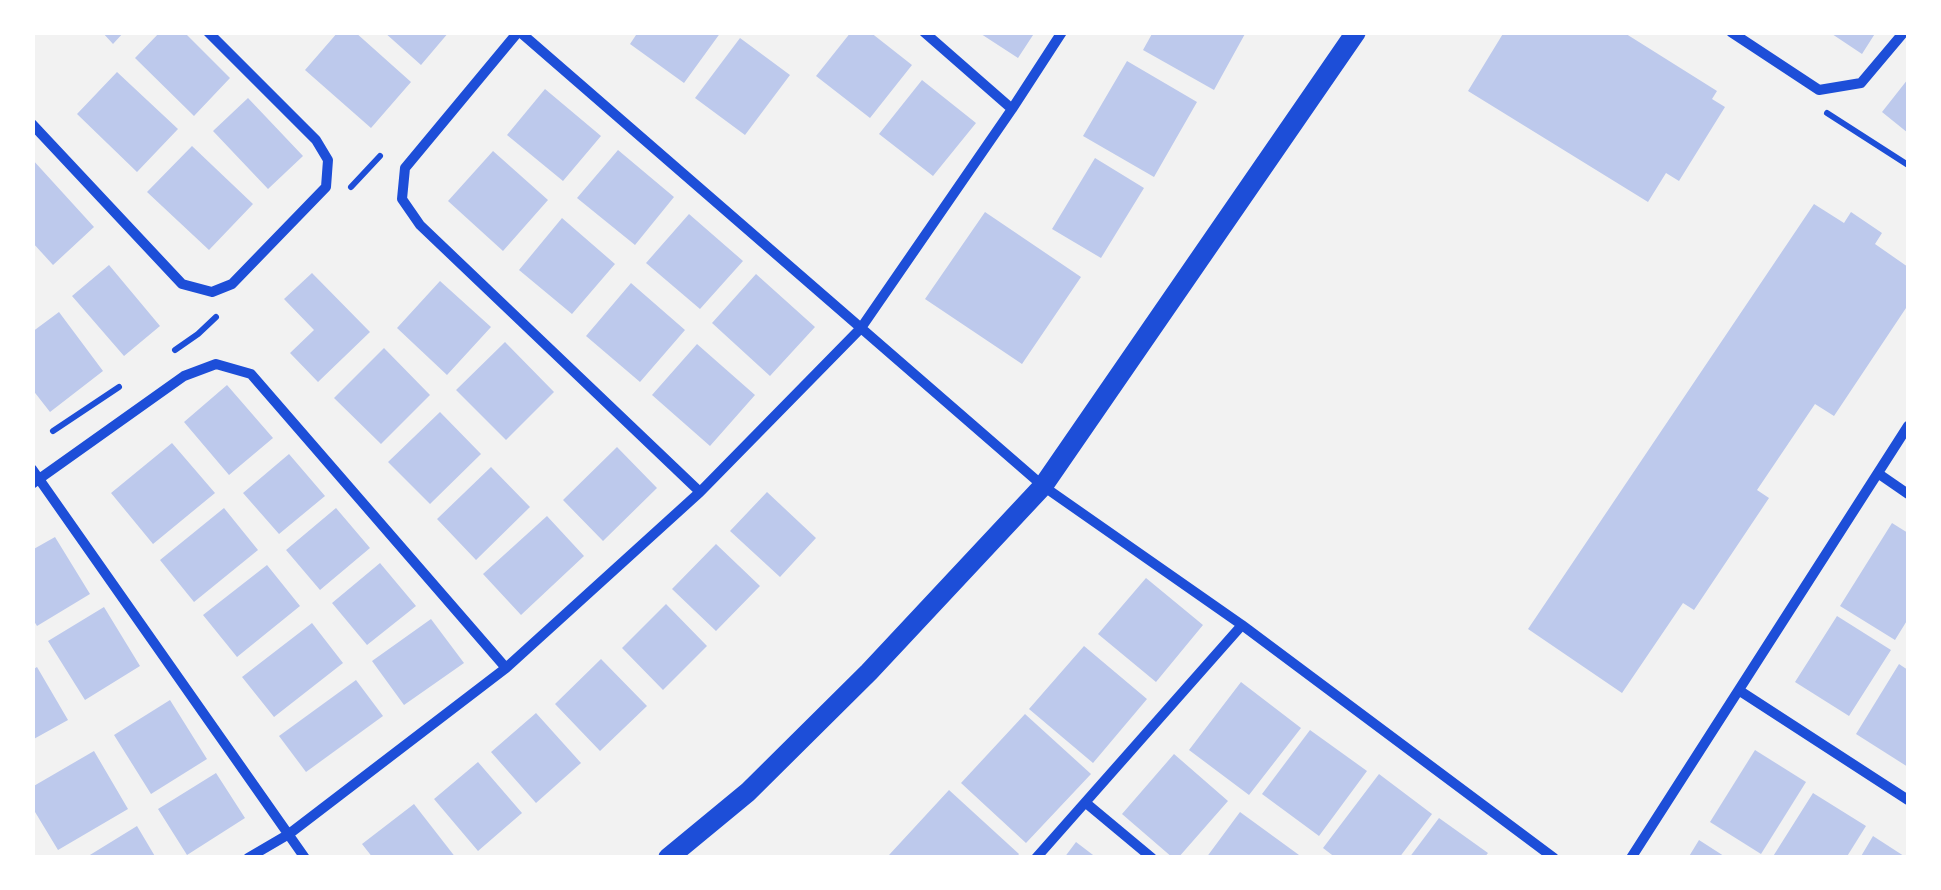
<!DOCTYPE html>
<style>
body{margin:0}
#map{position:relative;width:1941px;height:890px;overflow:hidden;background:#f2f2f2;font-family:"Source Sans 3",sans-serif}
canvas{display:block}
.frame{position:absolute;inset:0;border:35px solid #fff;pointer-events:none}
</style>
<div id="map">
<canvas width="1941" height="890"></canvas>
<div class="frame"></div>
</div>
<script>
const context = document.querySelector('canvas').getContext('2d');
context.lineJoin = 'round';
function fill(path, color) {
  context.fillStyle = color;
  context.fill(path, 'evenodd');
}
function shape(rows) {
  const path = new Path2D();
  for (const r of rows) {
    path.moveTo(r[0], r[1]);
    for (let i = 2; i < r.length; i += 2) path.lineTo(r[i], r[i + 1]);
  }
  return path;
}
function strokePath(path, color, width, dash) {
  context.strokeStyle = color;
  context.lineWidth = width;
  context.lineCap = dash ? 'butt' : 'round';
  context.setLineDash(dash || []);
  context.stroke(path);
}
fill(shape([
 [102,32,124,32,113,44],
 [160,32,184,32,230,78,194,116,135,58],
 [338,32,355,32,411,82,371,128,305,70],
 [384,32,449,32,421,65],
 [638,32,721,32,684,83,630,44],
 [851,32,870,32,912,65,870,118,816,76],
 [978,32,1035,32,1018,58],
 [1153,32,1246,32,1214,90,1143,50],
 [1504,32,1623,32,1717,91,1712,99,1725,107,1679,181,1666,173,1648,202,1468,91],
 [1829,32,1876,32,1862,54],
 [740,38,790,75,745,135,695,98],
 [1127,61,1197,102,1154,177,1083,136],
 [117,72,178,129,137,172,77,114],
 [1908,79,1908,133,1882,112],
 [922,80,976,123,933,176,879,134],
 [545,89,601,136,563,181,507,135],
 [248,98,303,156,268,189,213,131],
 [192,146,253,204,209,250,147,192],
 [618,150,674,197,635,245,577,198],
 [493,151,548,200,503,251,448,201],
 [1095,158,1144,188,1101,258,1052,229],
 [32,159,94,227,53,265,32,242],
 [1814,204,1844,223,1851,212,1882,233,1875,244,1908,267,1908,305,1834,416,1815,404,1757,490,1769,498,1694,610,1683,603,1622,693,1528,629],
 [985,212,1081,277,1022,364,925,299],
 [689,214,743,261,700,309,646,263],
 [562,218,615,264,572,314,519,270],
 [109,265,160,326,124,356,72,296],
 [312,273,370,332,318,382,290,353,314,330,284,299],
 [756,274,815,327,770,376,712,323],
 [440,281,491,327,447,375,397,328],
 [631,283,685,330,640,382,586,336],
 [59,312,103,371,50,412,32,389,32,332],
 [505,342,554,392,506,440,456,390],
 [697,344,755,395,710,446,652,395],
 [384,348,430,395,381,444,334,398],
 [227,385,273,438,229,475,184,422],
 [440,412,481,454,430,504,388,462],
 [172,443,215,493,153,544,111,493],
 [617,447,657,488,603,541,563,500],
 [289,454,325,496,279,534,243,493],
 [491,467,530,507,476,560,437,519],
 [767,492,816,538,780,577,730,531],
 [224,508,258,550,194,602,160,560],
 [336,508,370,548,320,590,286,550],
 [547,516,584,556,521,615,483,574],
 [1892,523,1908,533,1908,619,1895,640,1840,606],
 [55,537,90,594,37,626,32,618,32,550],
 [716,544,760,586,716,631,672,589],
 [380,563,416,606,367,645,332,603],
 [267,565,300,606,237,657,203,615],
 [1146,578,1203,625,1156,682,1098,634],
 [666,604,707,646,663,690,622,648],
 [104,607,140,666,85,700,48,641],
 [1837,616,1891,650,1849,716,1795,682],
 [431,619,464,663,404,705,372,661],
 [312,623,343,663,274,717,242,677],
 [1084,646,1147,699,1093,763,1029,709],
 [601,659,647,706,600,751,555,704],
 [1899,664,1908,670,1908,767,1856,734],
 [37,667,68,720,32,740,32,670],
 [356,680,383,716,306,772,279,736],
 [1241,682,1301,728,1249,795,1189,750],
 [170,700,207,759,151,794,114,735],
 [536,713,581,763,536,803,491,752],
 [1025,714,1091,774,1026,843,961,783],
 [1310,730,1367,771,1319,836,1262,794],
 [1755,750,1806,782,1761,854,1710,822],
 [94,751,128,809,58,850,32,807,32,787],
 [1174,754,1228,801,1178,858,1173,858,1122,814],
 [478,762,522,813,478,851,434,799],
 [216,773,245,818,187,855,158,809],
 [1379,774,1432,814,1399,858,1336,858,1323,848],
 [949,790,1019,854,1016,858,891,858,889,855],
 [1813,793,1866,826,1846,858,1772,858],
 [414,804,456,858,373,858,362,844],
 [1240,812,1299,855,1297,858,1206,858],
 [1439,818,1488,853,1484,858,1409,858],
 [137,826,156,858,85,858],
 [1873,836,1907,858,1860,858],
 [1699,840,1727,858,1688,858],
 [1076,842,1097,858,1064,858]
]), '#bdc9ec');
strokePath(shape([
 [1827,113,1908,165],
 [351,187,380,156],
 [175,350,198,334,216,317],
 [53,431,119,387]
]), '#1d4ed8', 6);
strokePath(shape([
 [518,32,405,168,402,199,420,225,700,492],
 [520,32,1043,486,1242,625],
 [924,32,1012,109],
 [1731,32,1819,90,1861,83,1904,32],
 [32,124,182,284,212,292,232,284,326,187,328,160,316,140,208,32],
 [32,469,305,858],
 [1879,474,1908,494],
 [32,484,184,376,216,364,251,374,506,668],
 [1740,691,1908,800],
 [1086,803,1152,858],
 [248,858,289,834,506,668,700,492,861,328,1012,109,1062,32],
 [1036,858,1242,625,1554,858],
 [1631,858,1908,426]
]), '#1d4ed8', 10);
strokePath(shape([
 [668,858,748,792,869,672,1043,486,1356,32]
]), '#1d4ed8', 20);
</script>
